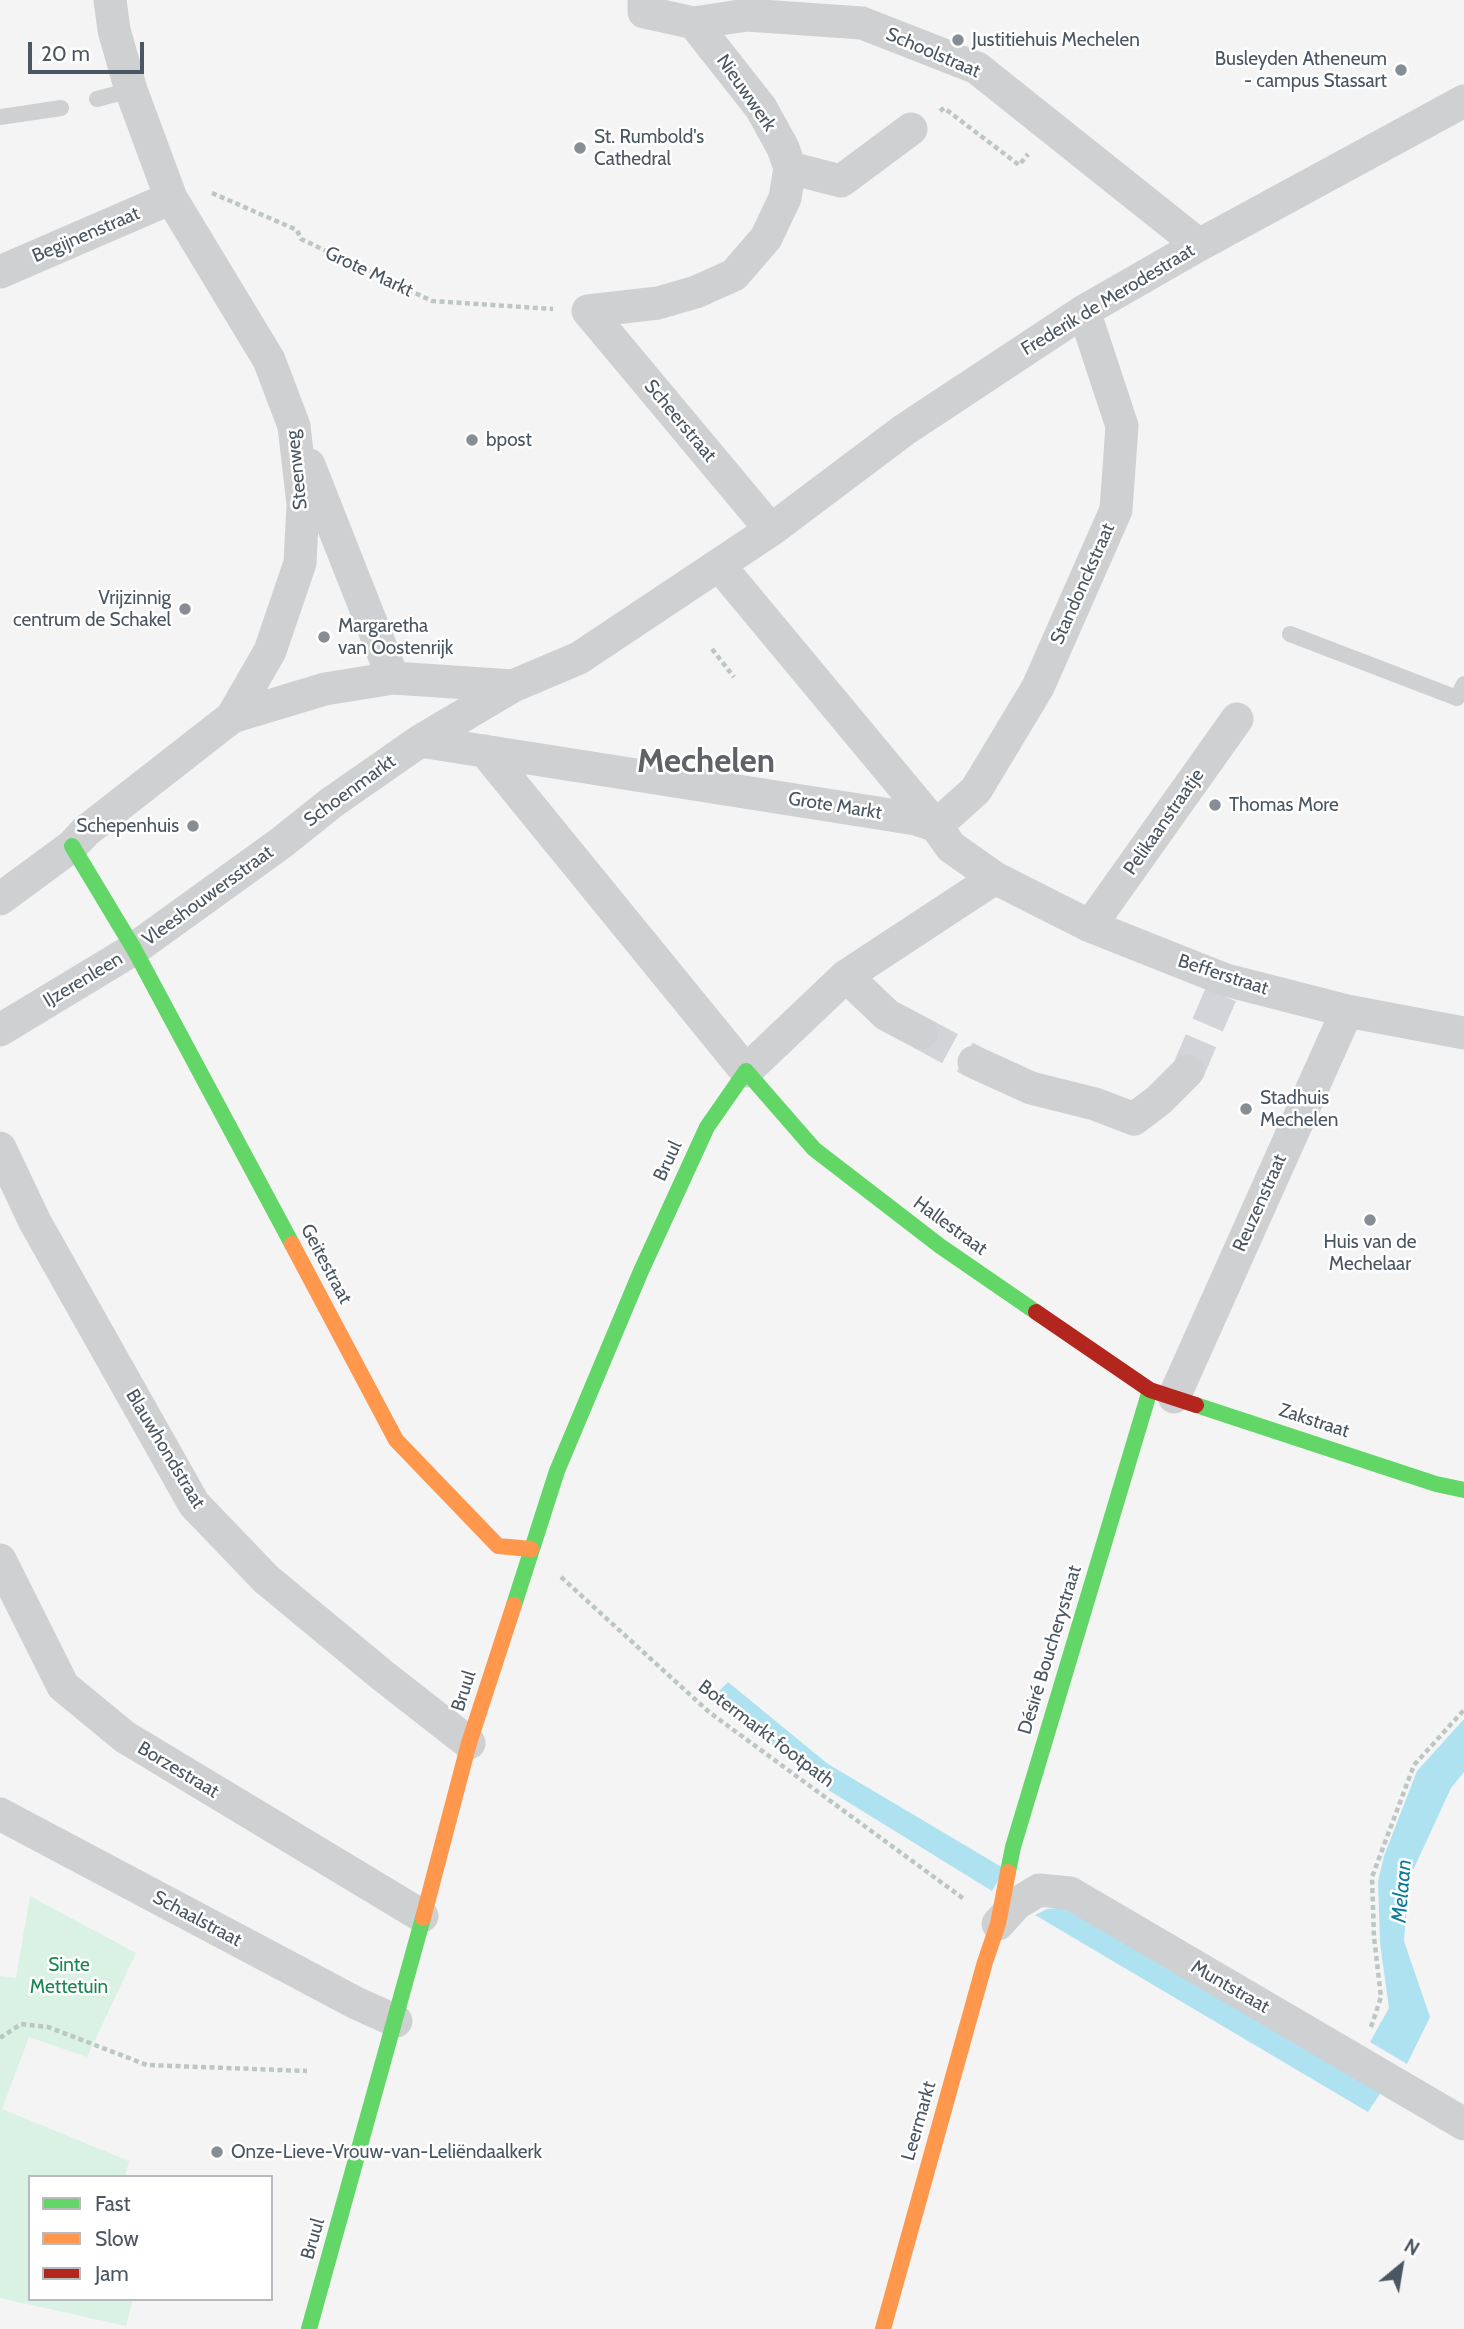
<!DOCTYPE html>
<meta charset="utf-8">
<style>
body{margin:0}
#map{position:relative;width:1464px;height:2329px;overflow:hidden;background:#f4f4f4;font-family:Cabin,sans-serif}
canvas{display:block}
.legend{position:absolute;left:28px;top:2175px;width:245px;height:126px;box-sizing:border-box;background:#fff;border:2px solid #b7bbc0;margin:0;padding:9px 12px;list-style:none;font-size:21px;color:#4a5661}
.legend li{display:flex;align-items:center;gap:14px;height:35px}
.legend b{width:35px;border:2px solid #b7bbc0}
.north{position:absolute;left:1366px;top:2231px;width:70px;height:70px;-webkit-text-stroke:5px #fff;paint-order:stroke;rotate:30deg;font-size:19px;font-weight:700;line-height:28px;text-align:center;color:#4a5661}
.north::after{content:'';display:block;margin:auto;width:24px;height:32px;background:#4a5661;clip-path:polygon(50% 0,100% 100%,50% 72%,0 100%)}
.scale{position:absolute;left:28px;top:42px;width:116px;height:32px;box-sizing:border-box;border:4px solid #4a5661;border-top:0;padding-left:9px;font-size:21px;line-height:24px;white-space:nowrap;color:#4a5661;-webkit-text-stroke:5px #fff;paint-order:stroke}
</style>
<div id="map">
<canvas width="1464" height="2329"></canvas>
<ul class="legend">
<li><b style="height:9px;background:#63d668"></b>Fast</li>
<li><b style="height:9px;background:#ff974d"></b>Slow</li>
<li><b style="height:9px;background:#b3261e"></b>Jam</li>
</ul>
<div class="north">N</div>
<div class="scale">20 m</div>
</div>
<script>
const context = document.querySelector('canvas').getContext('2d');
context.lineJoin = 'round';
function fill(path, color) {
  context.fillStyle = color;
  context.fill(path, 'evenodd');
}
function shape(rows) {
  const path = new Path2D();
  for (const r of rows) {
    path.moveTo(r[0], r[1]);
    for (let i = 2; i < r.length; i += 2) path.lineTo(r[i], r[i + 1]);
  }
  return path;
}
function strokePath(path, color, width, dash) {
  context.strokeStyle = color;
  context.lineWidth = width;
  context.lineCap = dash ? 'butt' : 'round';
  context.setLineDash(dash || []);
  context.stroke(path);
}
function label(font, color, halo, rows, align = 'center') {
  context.font = font + ' Cabin,sans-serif';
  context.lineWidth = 5;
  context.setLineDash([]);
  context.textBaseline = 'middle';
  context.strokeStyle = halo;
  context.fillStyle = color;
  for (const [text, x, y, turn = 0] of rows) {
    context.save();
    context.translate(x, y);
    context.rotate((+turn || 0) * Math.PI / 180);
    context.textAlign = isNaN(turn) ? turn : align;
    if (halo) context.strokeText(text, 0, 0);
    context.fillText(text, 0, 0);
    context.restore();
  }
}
fill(shape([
 [30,1896,136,1953,87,2057,29,2037,2,2109,129,2161,125,2177,30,2177,30,2299,133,2299,126,2326,0,2298,0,1976,16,1978]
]), '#d9f2e3');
fill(shape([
 [728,1682,828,1764,1005,1869,992,1891,817,1783,714,1696],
 [1464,1719,1464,1772,1451,1788,1409,1879,1404,1941,1430,2017,1407,2064,1370,2042,1389,2008,1380,1943,1378,1881,1384,1856,1417,1771],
 [1066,1907,1381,2092,1368,2112,1035,1915,1047,1909]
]), '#aee2f0');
strokePath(shape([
 [921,1033,974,1062],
 [1188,1071,1221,994]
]), '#d2d4d7', 33, [33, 17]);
strokePath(shape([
 [940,111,944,108,1019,165,1028,154],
 [212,193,297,230,301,239,432,301,553,309],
 [712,649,734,677],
 [561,1577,709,1712,964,1899],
 [1371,2027,1381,1997,1374,1937,1372,1877,1414,1765,1464,1710],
 [0,2038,21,2024,48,2027,147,2065,307,2071]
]), '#bcc7c4', 4.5, [5, 3.5]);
strokePath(shape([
 [97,99,131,90],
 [0,117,61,108],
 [1290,634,1457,698,1464,684]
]), '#ced0d2', 16);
strokePath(shape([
 [110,0,114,30,131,90,171,198,269,360,294,426,303,504,300,563,270,651,232,717],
 [644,0,644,12,694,23,747,15,862,23,977,68,1199,245],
 [790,168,841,181,911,129],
 [0,272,171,198],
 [588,311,658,303,696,292,734,275,766,238,785,198,790,168,783,148,761,108,694,23],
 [588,311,771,530],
 [309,465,393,678],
 [719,565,936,826,976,790,1038,687,1116,510,1122,426,1084,311],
 [420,741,916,819,936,826,951,847,995,878,1090,926,1226,980,1347,1011,1464,1033],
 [485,751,746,1071,846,976,995,878],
 [0,899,72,846,86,831,232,717,325,689,393,678,513,686],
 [1090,926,1237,719],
 [846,976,887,1015,921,1033],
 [0,1030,134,949,281,843,331,803,420,741,513,686,579,658,771,530,904,430,1084,311,1199,245,1464,101],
 [974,1062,1031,1088,1095,1104,1134,1119,1159,1100,1188,1071],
 [0,1148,35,1222,194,1504,266,1579,382,1675,469,1743],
 [1174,1397,1347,1011],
 [0,1560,63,1686,125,1737,422,1916],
 [0,1814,356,2003,396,2021],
 [998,1924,1016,1904,1039,1890,1070,1893,1464,2124]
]), '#ced0d2', 33);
strokePath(shape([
 [72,846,134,949,292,1244],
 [1196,1405,1436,1484,1464,1490],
 [514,1605,557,1471,641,1271,707,1127,746,1071,814,1149,940,1246,1036,1312],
 [1008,1872,1013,1847,1150,1390],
 [309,2329,423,1918]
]), '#63d668', 16);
strokePath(shape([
 [292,1244,396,1440,498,1546,531,1549],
 [423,1918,469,1743,514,1605],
 [883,2329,985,1962,998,1924,1008,1872]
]), '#ff974d', 16);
strokePath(shape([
 [1036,1312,1150,1390,1196,1405]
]), '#b3261e', 16);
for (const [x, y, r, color] of [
 [958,40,7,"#868d94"],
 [1401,70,7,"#868d94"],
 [580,148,7,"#868d94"],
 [472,440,7,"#868d94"],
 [185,609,7,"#868d94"],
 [324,637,7,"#868d94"],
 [1215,805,7,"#868d94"],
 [193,826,7,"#868d94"],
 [1246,1109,7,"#868d94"],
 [1370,1220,7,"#868d94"],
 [217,2152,7,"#868d94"]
]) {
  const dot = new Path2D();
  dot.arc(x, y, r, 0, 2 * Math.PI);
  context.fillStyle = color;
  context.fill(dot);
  strokePath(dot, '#fff', 2.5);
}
label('19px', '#4a5661', '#fff', [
 ["Justitiehuis Mechelen",972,40],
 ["Busleyden Atheneum",1387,59,"right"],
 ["- campus Stassart",1387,81,"right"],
 ["St. Rumbold's",594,137],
 ["Cathedral",594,159],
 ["bpost",486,440],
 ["Vrijzinnig",171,598,"right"],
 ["centrum de Schakel",171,620,"right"],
 ["Margaretha",338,626],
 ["van Oostenrijk",338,648],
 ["Thomas More",1229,805],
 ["Schepenhuis",179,826,"right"],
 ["Stadhuis",1260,1098],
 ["Mechelen",1260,1120],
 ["Huis van de",1370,1242,"center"],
 ["Mechelaar",1370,1264,"center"],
 ["Onze-Lieve-Vrouw-van-Leliëndaalkerk",231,2152]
], 'left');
label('19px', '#4a5661', '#fff', [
 ["Schoolstraat",933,53,23],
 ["Nieuwwerk",746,93,55],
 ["Begijnenstraat",86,235,-23],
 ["Grote Markt",369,272,25],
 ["Frederik de Merodestraat",1108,300,-31],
 ["Scheerstraat",680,421,50],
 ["Steenweg",297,470,-96],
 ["Standonckstraat",1083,584,-66],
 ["Schoenmarkt",350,791,-36],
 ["Grote Markt",835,806,9],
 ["Pelikaanstraatje",1164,822,-55],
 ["Vleeshouwersstraat",208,896,-36],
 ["Befferstraat",1223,975,18],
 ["IJzerenleen",83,980,-31],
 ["Bruul",668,1161,-65],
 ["Reuzenstraat",1260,1203,-66],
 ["Hallestraat",950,1226,36],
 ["Geitestraat",326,1264,62],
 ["Zakstraat",1314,1421,18],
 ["Blauwhondstraat",165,1449,59],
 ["Désiré Boucherystraat",1050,1650,-73],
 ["Bruul",464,1691,-72],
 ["Botermarkt footpath",766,1734,37],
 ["Borzestraat",178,1770,31],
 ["Schaalstraat",197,1919,28],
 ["Muntstraat",1230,1987,30],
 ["Leermarkt",919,2121,-74],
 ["Bruul",313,2239,-74]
]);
label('19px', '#17864f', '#fff', [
 ["Sinte",69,1965],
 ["Mettetuin",69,1987]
]);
label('italic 21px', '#0c7c9b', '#fff', [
 ["Melaan",1402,1891,-85]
]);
label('bold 33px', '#5f6368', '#fff', [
 ["Mechelen",706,762]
]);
</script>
